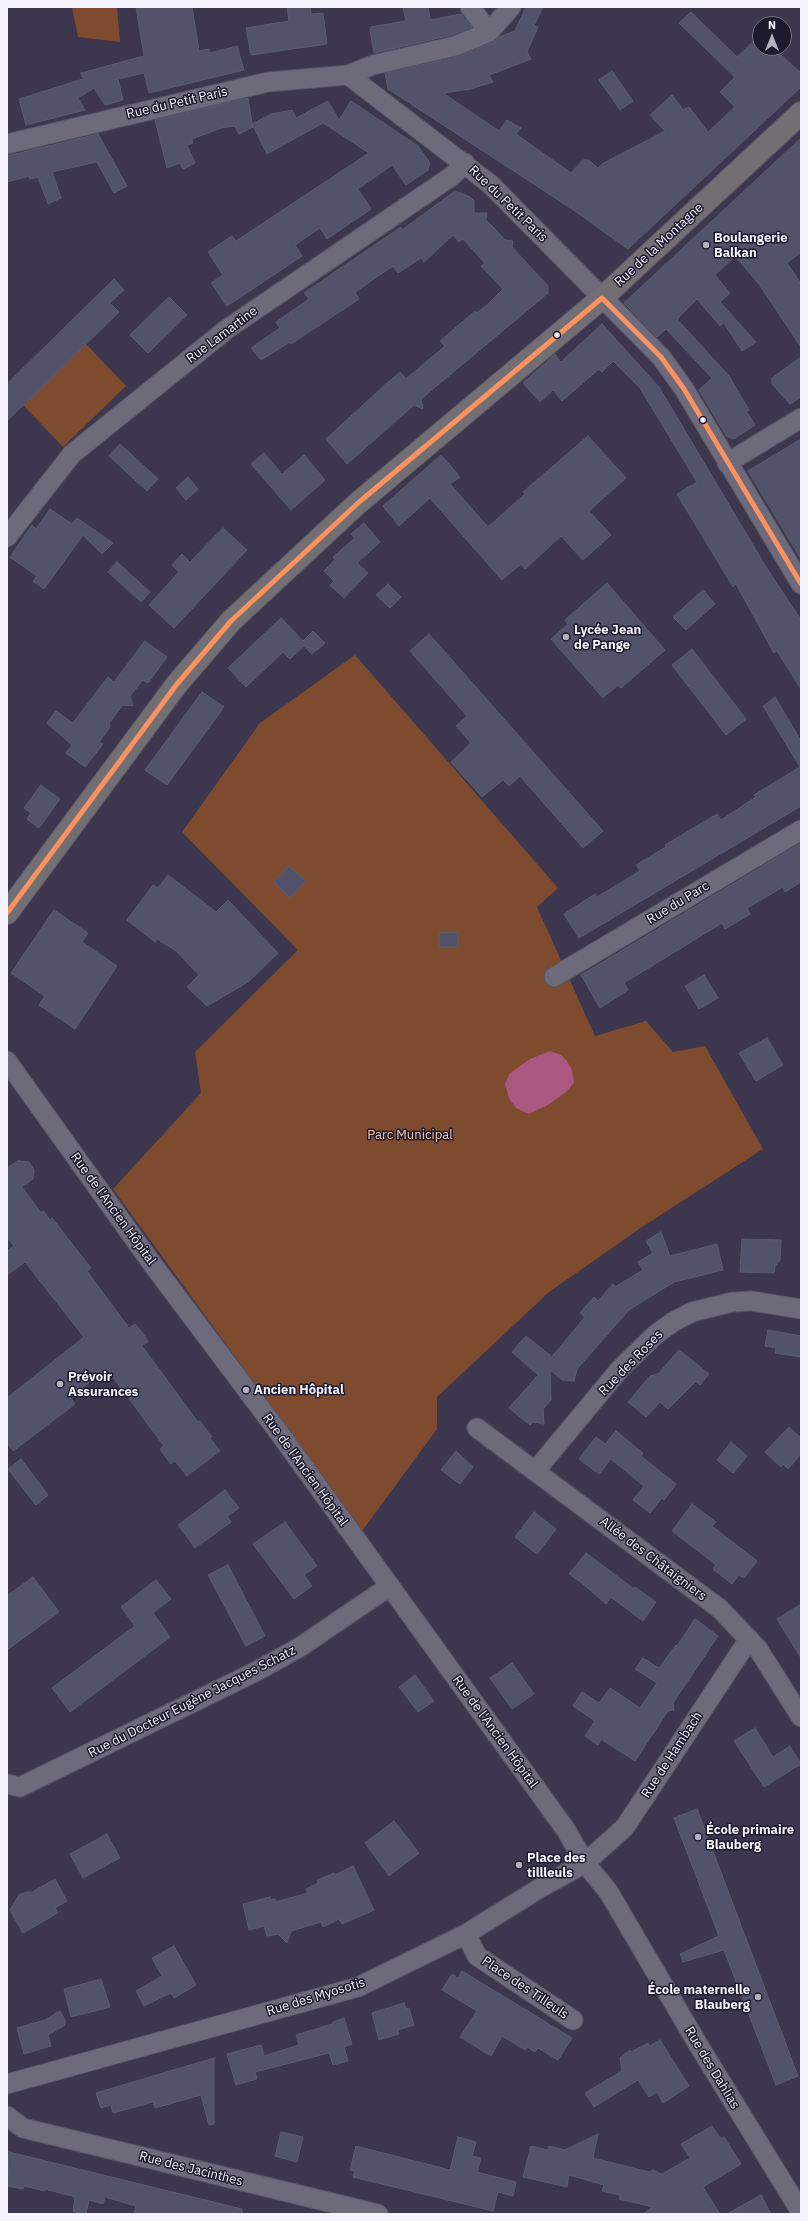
<!DOCTYPE html>
<meta charset="utf-8">
<style>
body{margin:0}
#map{position:relative;width:808px;height:2221px;overflow:hidden;background:#3c374e;font-family:"IBM Plex Sans",sans-serif}
canvas{display:block}
.frame{position:absolute;inset:0;border:8px solid #f4f3fe;pointer-events:none}
.north{position:absolute;left:752px;top:16px;width:40px;height:40px;box-sizing:border-box;background:#1d1a2d;border:1px solid #737181;border-radius:50%;rotate:0deg;font-size:11px;font-weight:700;line-height:16px;text-align:center;color:#f4f3fe}
.north::after{content:'';display:block;margin:auto;width:14px;height:18px;background:#b4b1c0;clip-path:polygon(50% 0,100% 100%,50% 72%,0 100%)}
</style>
<div id="map">
<canvas width="808" height="2221"></canvas>
<div class="frame"></div>
<div class="north">N</div>
</div>
<script>
const context = document.querySelector('canvas').getContext('2d');
context.lineJoin = 'round';
function fill(path, color) {
  context.fillStyle = color;
  context.fill(path, 'evenodd');
}
function shape(rows) {
  const path = new Path2D();
  for (const r of rows) {
    path.moveTo(r[0], r[1]);
    for (let i = 2; i < r.length; i += 2) path.lineTo(r[i], r[i + 1]);
  }
  return path;
}
function strokePath(path, color, width, dash) {
  context.strokeStyle = color;
  context.lineWidth = width;
  context.lineCap = dash ? 'butt' : 'round';
  context.setLineDash(dash || []);
  context.stroke(path);
}
function label(font, color, halo, rows, align = 'center') {
  context.font = font + ' "IBM Plex Sans",sans-serif';
  context.lineWidth = 3;
  context.setLineDash([]);
  context.textBaseline = 'middle';
  context.strokeStyle = halo;
  context.fillStyle = color;
  for (const [text, x, y, turn = 0] of rows) {
    context.save();
    context.translate(x, y);
    context.rotate((+turn || 0) * Math.PI / 180);
    context.textAlign = isNaN(turn) ? turn : align;
    if (halo) context.strokeText(text, 0, 0);
    context.fillText(text, 0, 0);
    context.restore();
  }
}
fill(shape([
 [72,7,117,7,120,42,78,37],
 [86,344,126,386,63,447,23,405],
 [355,655,558,888,537,907,595,1036,646,1021,673,1052,705,1046,763,1149,642,1227,549,1292,437,1397,437,1429,362,1531,113,1189,201,1093,195,1052,298,950,182,832,260,723]
]), '#7e4b2f');
fill(shape([
 [550,1051,561,1055,567,1061,572,1070,574,1083,566,1092,548,1105,529,1114,516,1108,509,1098,505,1084,509,1074,530,1059]
]), '#aa5781');
const building = shape([
 [136,7,192,7,199,51,209,49,210,53,237,46,244,70,149,93,144,73,118,79,123,100,105,105,94,88,78,98,85,110,26,125,19,99,83,79,81,73,144,56,136,7],
 [287,7,310,7,311,14,323,13,327,44,251,55,246,28,289,21,287,7],
 [403,7,428,7,430,20,461,14,472,27,452,35,374,53,370,31,371,27,406,21,403,7],
 [526,7,543,7,534,25,538,27,527,52,531,59,489,75,493,82,470,89,443,93,499,131,507,120,521,128,516,134,571,173,583,160,588,160,598,168,602,164,665,131,650,115,672,95,683,110,689,107,708,132,735,107,720,92,735,77,679,23,691,12,737,57,760,35,760,48,773,48,801,73,801,87,628,249,572,209,388,89,385,73,457,57,493,42,499,37,515,31,526,7],
 [612,71,633,101,620,110,599,80,612,71],
 [248,98,252,124,271,114,292,110,296,118,328,101,339,120,351,101,418,146,430,163,428,170,406,185,392,165,358,189,371,209,327,239,320,228,295,245,302,256,227,306,211,283,223,275,208,252,232,236,236,241,369,153,323,123,267,154,252,124,253,127,239,134,235,126,221,128,192,139,193,143,187,145,195,163,183,169,180,163,167,168,155,120,248,98],
 [98,134,127,186,114,193,97,162,52,172,61,198,48,204,38,177,30,179,29,176,7,182,7,156,98,134],
 [801,138,801,252,787,263,801,284,801,347,759,284,735,256,715,275,730,293,720,302,756,342,742,351,724,323,720,326,697,299,677,319,729,376,749,410,746,411,755,425,734,439,727,437,699,390,712,378,666,329,657,337,624,303,801,138],
 [455,191,470,197,474,201,474,213,487,213,486,220,496,230,505,240,513,241,512,247,548,286,548,293,421,399,423,409,414,405,347,464,326,439,386,384,400,372,406,379,445,346,440,341,475,311,477,313,489,303,503,289,481,266,485,263,463,239,459,242,453,235,424,262,421,258,398,273,393,266,355,292,359,299,291,344,290,342,261,360,251,348,280,328,276,322,309,299,304,293,401,227,402,230,455,191],
 [114,279,124,290,110,303,119,312,7,421,7,384,114,279],
 [169,297,187,315,148,353,130,335,169,297],
 [602,324,659,387,766,567,801,620,801,689,777,651,774,653,736,584,733,587,677,494,697,482,640,388,613,361,602,372,599,369,562,401,553,390,540,402,523,383,555,354,561,362,602,324],
 [801,357,801,397,790,404,772,384,772,378,801,357],
 [588,436,626,478,589,511,611,535,583,560,561,536,525,569,521,564,502,580,430,498,399,526,383,506,441,455,460,477,450,484,488,527,525,494,523,492,588,436],
 [801,439,801,559,748,471,801,439],
 [120,444,158,479,147,491,109,456,120,444],
 [264,453,282,474,304,455,325,480,291,510,251,464,264,453],
 [188,477,198,489,186,500,176,488,188,477],
 [50,509,72,524,77,518,113,543,102,554,83,535,44,589,33,581,37,576,10,557,32,525,36,529,50,509],
 [364,523,380,542,357,563,368,573,344,598,330,585,334,581,324,571,334,561,335,559,333,557,355,538,351,534,364,523],
 [223,528,247,550,174,628,149,605,179,572,172,565,182,554,190,562,223,528],
 [117,562,150,592,141,602,108,572,117,562],
 [607,583,665,650,621,688,618,685,603,698,551,639,568,624,565,620,607,583],
 [388,584,401,597,390,608,376,595,388,584],
 [703,590,715,604,686,630,673,617,703,590],
 [281,618,303,641,313,631,325,643,312,654,304,646,290,659,283,652,246,687,228,668,281,618],
 [429,634,603,831,583,848,520,776,509,786,503,780,482,797,451,762,471,743,456,726,467,716,410,651,429,634],
 [145,641,167,657,148,683,143,680,130,696,133,706,123,705,109,723,110,727,99,742,103,744,85,767,66,753,72,745,47,723,56,711,73,723,108,677,114,682,145,641],
 [692,649,746,719,726,735,672,665,692,649],
 [202,692,224,707,167,785,145,770,202,692],
 [775,697,801,741,801,806,579,938,564,914,595,894,597,897,640,871,636,865,666,847,665,845,717,814,721,820,756,797,754,795,800,767,763,706,775,697],
 [41,785,60,799,39,828,27,819,31,813,24,808,41,785],
 [801,843,801,882,785,892,783,887,747,908,750,914,725,929,722,923,624,983,628,990,600,1008,581,975,801,843],
 [289,866,306,881,290,898,274,882,289,866],
 [168,875,216,912,228,900,278,953,248,982,207,1006,187,987,199,975,176,951,157,939,155,942,127,920,153,885,158,888,168,875],
 [54,910,88,933,82,942,117,966,75,1029,39,1005,45,996,11,973,54,910],
 [458,932,458,947,439,947,439,933,458,932],
 [704,975,718,998,699,1009,685,986,704,975],
 [767,1038,783,1065,756,1081,739,1053,767,1038],
 [18,1161,29,1162,34,1170,33,1179,22,1187,41,1213,43,1211,50,1220,52,1218,69,1240,91,1268,87,1271,129,1328,135,1324,141,1331,148,1341,142,1346,198,1422,200,1421,212,1437,210,1438,220,1451,187,1476,175,1461,171,1464,165,1456,160,1449,164,1446,107,1369,70,1397,75,1404,13,1451,7,1442,7,1398,84,1337,25,1262,7,1275,7,1251,14,1246,7,1238,7,1168,18,1161],
 [661,1232,670,1256,717,1244,723,1270,674,1282,629,1310,577,1369,574,1381,562,1380,550,1370,551,1400,543,1409,544,1424,533,1422,530,1425,509,1408,538,1375,512,1352,526,1336,550,1355,550,1359,585,1317,580,1313,594,1297,598,1301,613,1284,615,1287,643,1270,638,1262,653,1253,646,1241,661,1232],
 [742,1239,781,1240,780,1260,775,1266,774,1273,740,1272,742,1239],
 [768,1330,801,1336,801,1357,775,1353,776,1348,765,1346,768,1330],
 [679,1350,709,1374,700,1385,696,1381,668,1409,660,1402,646,1417,628,1402,650,1376,658,1374,679,1350],
 [789,1427,801,1438,801,1454,788,1469,783,1464,781,1467,765,1452,789,1427],
 [616,1431,643,1453,641,1456,676,1484,664,1500,662,1498,650,1513,633,1500,644,1486,611,1459,599,1474,579,1459,596,1437,605,1444,616,1431],
 [731,1442,747,1456,733,1473,717,1460,731,1442],
 [456,1451,473,1467,460,1484,441,1470,456,1451],
 [21,1459,48,1495,36,1505,8,1469,21,1459],
 [225,1490,239,1508,227,1516,231,1522,195,1548,178,1525,225,1490],
 [692,1504,716,1522,712,1526,757,1561,744,1578,739,1575,732,1584,713,1569,716,1565,672,1531,692,1504],
 [534,1512,556,1529,537,1554,515,1537,534,1512],
 [285,1522,317,1566,304,1575,312,1586,294,1599,253,1544,285,1522],
 [586,1553,634,1589,635,1587,656,1602,643,1621,611,1597,606,1604,582,1583,569,1574,586,1553],
 [228,1565,265,1636,246,1646,208,1575,228,1565],
 [33,1577,59,1612,7,1650,7,1596,33,1577],
 [156,1580,171,1599,153,1613,170,1637,70,1712,52,1688,135,1626,121,1607,156,1580],
 [801,1604,801,1658,777,1619,801,1604],
 [695,1619,718,1636,673,1703,674,1710,668,1711,635,1761,601,1739,598,1745,585,1736,595,1721,573,1706,582,1692,599,1703,610,1688,640,1708,657,1683,635,1669,643,1658,659,1668,676,1645,677,1646,695,1619],
 [512,1663,534,1694,512,1709,490,1678,512,1663],
 [415,1675,434,1701,418,1712,399,1687,415,1675],
 [755,1728,773,1757,790,1746,801,1764,764,1787,734,1741,755,1728],
 [697,1809,798,2076,776,2085,724,1950,683,1962,680,1954,719,1936,674,1818,697,1809],
 [394,1821,419,1853,389,1876,365,1843,394,1821],
 [107,1834,120,1858,83,1878,70,1854,107,1834],
 [353,1866,374,1910,342,1924,339,1919,323,1927,321,1922,291,1931,287,1943,278,1934,267,1936,264,1926,249,1930,243,1904,270,1897,271,1900,275,1899,276,1902,308,1893,306,1889,318,1883,317,1880,334,1873,335,1875,353,1866],
 [55,1879,67,1901,55,1908,58,1913,23,1933,10,1910,19,1895,26,1892,32,1892,55,1879],
 [174,1946,196,1985,174,1998,171,1993,144,2006,136,1991,162,1976,152,1958,174,1946],
 [462,1971,572,2038,558,2060,538,2048,535,2052,527,2047,525,2050,502,2036,491,2056,460,2037,477,2011,442,1990,452,1974,458,1978,462,1971],
 [101,1979,110,2007,71,2017,64,1989,101,1979],
 [404,2003,406,2009,409,2008,414,2025,398,2030,399,2034,379,2040,372,2013,404,2003],
 [60,2011,65,2020,65,2025,48,2035,51,2046,24,2054,17,2028,45,2020,60,2011],
 [344,2018,352,2044,344,2047,348,2061,333,2065,329,2053,255,2072,257,2079,236,2085,227,2054,261,2045,264,2056,299,2045,296,2035,332,2024,333,2022,344,2018],
 [660,2040,689,2086,663,2103,657,2092,649,2097,638,2080,594,2107,585,2093,622,2071,620,2058,623,2055,630,2050,631,2052,648,2043,650,2046,660,2040],
 [214,2058,214,2124,209,2125,201,2095,155,2108,153,2102,113,2113,111,2105,101,2108,96,2093,214,2058],
 [712,2126,721,2139,724,2137,741,2164,703,2187,720,2214,643,2214,653,2207,619,2199,620,2195,602,2191,604,2185,569,2175,567,2187,523,2177,531,2146,548,2150,549,2146,565,2150,598,2134,593,2158,649,2172,653,2170,662,2174,690,2158,681,2144,712,2126],
 [281,2132,303,2137,297,2162,275,2156,281,2132],
 [458,2137,476,2142,472,2156,481,2158,477,2172,516,2182,513,2196,498,2192,493,2211,353,2177,355,2171,350,2170,356,2146,450,2170,458,2137],
 [9,2152,242,2209,242,2214,134,2214,136,2206,105,2197,103,2204,89,2200,86,2214,82,2214,73,2211,75,2197,45,2189,45,2191,24,2186,23,2189,7,2186,9,2152],
 [761,2195,771,2214,727,2214,761,2195]
]);
fill(building, '#52526b');
strokePath(building, '#5c5c6f', 1);
const minor = shape([
 [470,7,489,32],
 [348,75,373,65,455,46,489,32,511,7],
 [7,144,268,82,348,75,490,184,661,357,684,389,801,584],
 [727,463,801,418],
 [7,537,72,454,227,329,452,176,465,163],
 [554,977,801,830],
 [7,1061,153,1265,280,1434,566,1830,585,1863,608,1891,699,2046,801,2212],
 [477,1428,720,1609,758,1649,801,1717],
 [536,1470,620,1369,655,1335,673,1322,692,1312,733,1302,752,1301,801,1309],
 [7,1784,20,1787,255,1672,300,1647,390,1586],
 [466,1934,477,1956,573,2020],
 [7,2084,358,1987,466,1934,540,1888,585,1863,625,1827,749,1639],
 [7,2116,23,2128,378,2214]
]);
const major = shape([
 [7,913,177,684,231,621,358,503,602,298,801,113]
]);
strokePath(minor, '#565364', 21);
strokePath(major, '#565364', 24);
strokePath(minor, '#6c6a7b', 19);
strokePath(major, '#716f73', 22);
strokePath(shape([
 [7,913,177,684,231,621,358,503,602,298,661,357,684,389,801,584]
]), '#fa915f', 5);
for (const [x, y, r, color] of [
 [706,245,4,"#b4b1c0"],
 [557,335,3.5,"#f4f3fe"],
 [703,420,3.5,"#f4f3fe"],
 [566,637,4,"#b4b1c0"],
 [60,1384,4,"#b4b1c0"],
 [246,1390,4,"#b4b1c0"],
 [698,1837,4,"#b4b1c0"],
 [519,1865,4,"#b4b1c0"],
 [758,1997,4,"#b4b1c0"]
]) {
  const dot = new Path2D();
  dot.arc(x, y, r, 0, 2 * Math.PI);
  context.fillStyle = color;
  context.fill(dot);
  strokePath(dot, '#1d1a2d', 1.5);
}
label('13px', '#f4f3fe', '#1d1a2d', [
 ["Rue du Petit Paris",177,103,-13],
 ["Rue du Petit Paris",508,204,44],
 ["Rue de la Montagne",659,245,-43],
 ["Rue Lamartine",222,335,-37],
 ["Rue du Parc",678,903,-31],
 ["Rue de l'Ancien Hôpital",113,1209,54],
 ["Rue des Roses",631,1363,-46],
 ["Rue de l'Ancien Hôpital",305,1470,54],
 ["Allée des Châtaigniers",653,1559,37],
 ["Rue du Docteur Eugène Jacques Schatz",192,1702,-27],
 ["Rue de l'Ancien Hôpital",495,1732,54],
 ["Rue de Hambach",672,1755,-57],
 ["Place des Tilleuls",525,1988,34],
 ["Rue des Myosotis",316,1997,-17],
 ["Rue des Dahlias",712,2068,59],
 ["Rue des Jacinthes",191,2169,14]
]);
label('bold 13px', '#f4f3fe', '#1d1a2d', [
 ["Boulangerie",714,238],
 ["Balkan",714,253],
 ["Lycée Jean",574,630],
 ["de Pange",574,645],
 ["Prévoir",68,1377],
 ["Assurances",68,1392],
 ["Ancien Hôpital",254,1390],
 ["École primaire",706,1830],
 ["Blauberg",706,1845],
 ["Place des",527,1858],
 ["tillleuls",527,1873],
 ["École maternelle",750,1990,"right"],
 ["Blauberg",750,2005,"right"]
], 'left');
label('13px', '#f7c9af', '#1d1a2d', [
 ["Parc Municipal",410,1135]
]);
</script>
